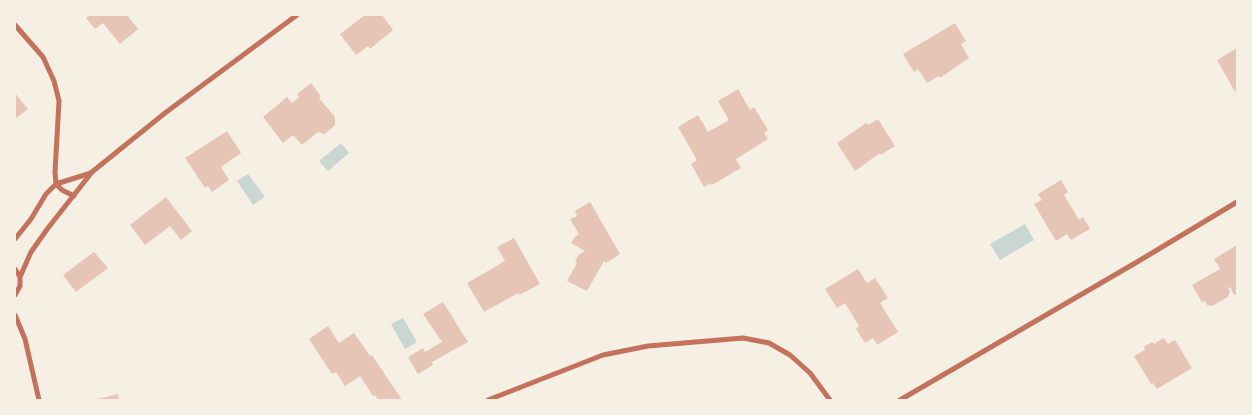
<!DOCTYPE html>
<style>
body{margin:0}
#map{position:relative;width:1252px;height:415px;overflow:hidden;background:#f6efe4;font-family:"Space Grotesk",sans-serif}
canvas{display:block}
.frame{position:absolute;inset:0;border:16px solid #f6efe4;pointer-events:none}
</style>
<div id="map">
<canvas width="1252" height="415"></canvas>
<div class="frame"></div>
</div>
<script>
const context = document.querySelector('canvas').getContext('2d');
context.lineJoin = 'round';
function fill(path, color) {
  context.fillStyle = color;
  context.fill(path, 'evenodd');
}
function shape(rows) {
  const path = new Path2D();
  for (const r of rows) {
    path.moveTo(r[0], r[1]);
    for (let i = 2; i < r.length; i += 2) path.lineTo(r[i], r[i + 1]);
  }
  return path;
}
function strokePath(path, color, width, dash) {
  context.strokeStyle = color;
  context.lineWidth = width;
  context.lineCap = dash ? 'butt' : 'round';
  context.setLineDash(dash || []);
  context.stroke(path);
}
fill(shape([
 [341,143,349,153,328,171,319,161],
 [248,174,265,197,253,205,237,181],
 [1025,224,1034,240,1000,260,990,244],
 [403,318,417,342,405,349,391,324]
]), '#c9d6d2');
fill(shape([
 [90,15,127,15,138,29,120,44,103,23,95,29,86,18],
 [365,15,382,15,393,30,370,49,368,46,356,55,340,34],
 [955,23,966,41,961,44,969,58,940,78,939,76,927,83,918,69,914,72,903,54],
 [1237,48,1237,95,1217,60],
 [311,83,321,96,319,98,335,117,335,125,325,134,318,132,302,145,293,135,283,143,263,117,287,97,292,103,299,97,297,94],
 [738,89,750,110,754,107,768,130,764,133,768,139,736,159,741,168,712,185,710,183,704,187,691,164,697,160,678,127,698,115,708,132,729,120,718,101],
 [15,93,28,109,15,119],
 [878,119,895,146,881,155,880,153,855,171,837,143,866,123,868,125],
 [227,131,241,153,221,167,229,180,212,192,208,186,205,188,185,158],
 [1061,180,1068,192,1064,195,1079,220,1083,217,1090,229,1071,240,1067,234,1056,241,1034,204,1042,200,1038,194],
 [166,197,192,231,181,240,170,226,145,245,130,225],
 [590,202,620,254,606,263,604,261,587,291,567,281,577,263,575,262,578,255,585,251,571,243,575,237,579,234,570,219,577,216,575,211],
 [514,238,540,284,519,295,518,293,484,312,467,283,505,261,497,247],
 [1237,245,1237,294,1234,295,1230,287,1228,288,1230,291,1228,297,1212,306,1207,305,1205,301,1202,302,1192,285,1220,269,1214,259],
 [94,252,108,268,76,292,63,275],
 [858,269,867,283,875,278,888,298,880,303,898,332,877,345,873,338,865,343,856,329,859,326,845,303,837,308,825,289],
 [443,302,468,342,432,362,433,365,418,374,408,357,423,348,425,352,442,342,423,314],
 [328,326,339,343,354,333,370,356,372,355,402,400,378,400,375,395,373,396,360,376,345,386,336,372,332,374,309,339],
 [1164,338,1168,344,1175,340,1192,368,1157,389,1153,383,1151,384,1134,356,1145,350,1144,347,1152,342,1154,344],
 [118,394,119,400,98,400,98,399]
]), '#e6c5b7');
strokePath(shape([
 [15,25,43,57,54,81,59,101,55,172,56,184,62,190,74,196],
 [15,239,31,219,46,194,56,184,91,173],
 [15,269,20,277],
 [15,295,20,286,20,277,31,252,48,228,92,172,165,113,297,15],
 [15,315,25,339,39,400],
 [488,400,603,355,648,346,743,338,769,343,790,355,810,373,830,400],
 [900,400,1137,262,1237,202]
]), '#c5725c', 5);
</script>
